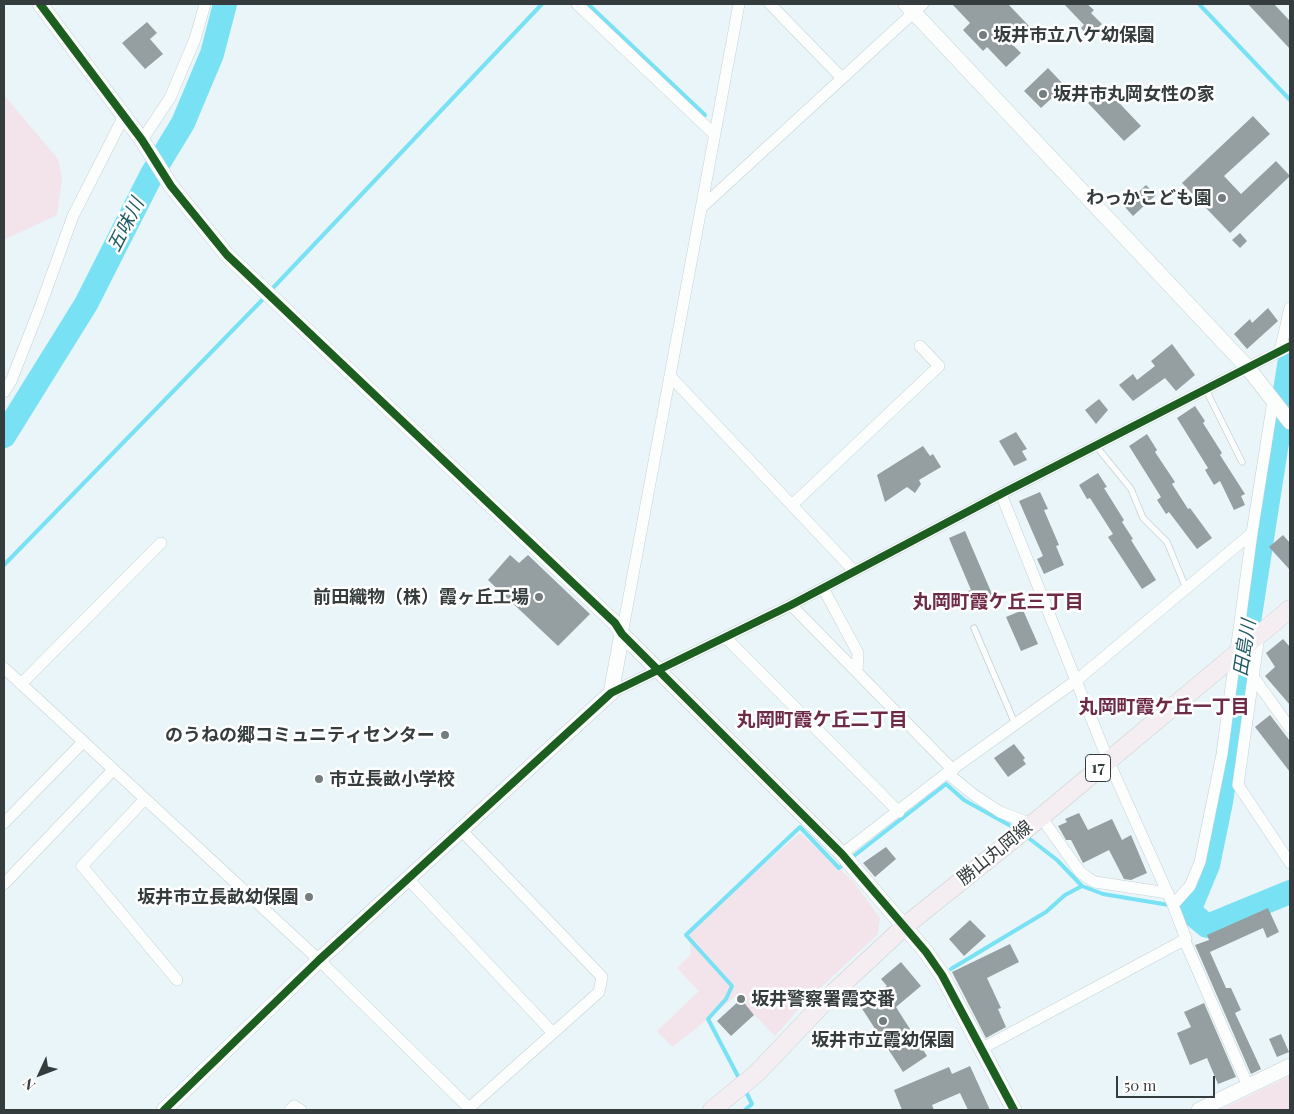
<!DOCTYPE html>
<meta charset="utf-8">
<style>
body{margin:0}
#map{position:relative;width:1294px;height:1114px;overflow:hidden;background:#e9f5f8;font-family:"Playfair Display",serif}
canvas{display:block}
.frame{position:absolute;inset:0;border:5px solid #343c3e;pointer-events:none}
.north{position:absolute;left:15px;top:1049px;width:50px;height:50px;-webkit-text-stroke:4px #fff;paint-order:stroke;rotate:227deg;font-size:14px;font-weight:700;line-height:20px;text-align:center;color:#343c3e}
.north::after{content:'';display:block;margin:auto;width:18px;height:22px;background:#343c3e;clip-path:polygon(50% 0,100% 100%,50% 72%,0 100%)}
.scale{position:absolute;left:1116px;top:1076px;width:99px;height:22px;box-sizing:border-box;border:2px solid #343c3e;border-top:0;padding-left:6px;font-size:15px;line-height:18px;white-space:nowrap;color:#343c3e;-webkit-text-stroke:4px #fff;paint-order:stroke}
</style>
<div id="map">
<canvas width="1294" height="1114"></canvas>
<div class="frame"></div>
<div class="north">N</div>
<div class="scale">50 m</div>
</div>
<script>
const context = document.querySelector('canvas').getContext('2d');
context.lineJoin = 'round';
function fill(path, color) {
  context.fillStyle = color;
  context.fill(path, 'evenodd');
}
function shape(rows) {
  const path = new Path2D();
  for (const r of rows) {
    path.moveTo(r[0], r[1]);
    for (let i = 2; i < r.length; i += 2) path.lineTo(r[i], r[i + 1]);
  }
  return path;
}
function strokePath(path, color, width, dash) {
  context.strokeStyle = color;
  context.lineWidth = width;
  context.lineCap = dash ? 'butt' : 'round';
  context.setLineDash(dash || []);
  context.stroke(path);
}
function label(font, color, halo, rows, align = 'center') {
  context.font = font + ' "Playfair Display","Noto Sans JP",serif';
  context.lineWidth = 5;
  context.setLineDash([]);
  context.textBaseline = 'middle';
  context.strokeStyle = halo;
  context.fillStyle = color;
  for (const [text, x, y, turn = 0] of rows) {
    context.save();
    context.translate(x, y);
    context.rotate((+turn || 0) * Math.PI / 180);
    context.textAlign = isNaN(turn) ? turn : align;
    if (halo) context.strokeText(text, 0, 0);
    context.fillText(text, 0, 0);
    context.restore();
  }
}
fill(shape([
 [4,95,58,159,62,178,57,215,4,240],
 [800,833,854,882,880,918,878,934,802,1005,775,1036,736,996,673,1047,657,1031,699,991,677,968,691,954,689,929],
 [1290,1076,1290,1110,1220,1110]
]), '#f3e4ec');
strokePath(shape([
 [588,4,705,115],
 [1199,4,1290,100],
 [270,291,542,4],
 [4,565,266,296],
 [1026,836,1057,860,1082,886,1103,894,1169,905],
 [850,859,946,784,964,800,1018,830],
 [1176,907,1189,911],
 [951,969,1046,912,1065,895,1082,886],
 [741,1082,708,1019,726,999,732,986,686,935,800,827,839,868,845,863],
 [745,1090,752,1104,745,1110]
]), '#79e1f4', 4);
strokePath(shape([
 [1290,359,1221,802,1208,865,1189,911,1207,926,1290,892],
 [4,436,86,304,152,174,183,123,212,54,225,4]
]), '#79e1f4', 24);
fill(shape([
 [952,4,1008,4,1029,26,1011,43,1021,53,1006,67,987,47,983,51,963,30,970,23],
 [1064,4,1087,4,1094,10,1091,13,1102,24,1088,36,1081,28,1084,25],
 [1248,4,1274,4,1290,21,1290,49],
 [147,22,157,33,150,39,163,54,145,69,122,43],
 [1048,68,1065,86,1041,108,1024,91],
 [1105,88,1141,126,1124,141,1088,103],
 [1253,116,1270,134,1224,176,1241,194,1276,161,1290,176,1230,233,1182,183],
 [1146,185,1156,195,1133,216,1124,206],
 [1240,233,1247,241,1240,248,1232,240],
 [1268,308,1278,321,1247,349,1234,334,1250,319,1252,323],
 [1172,344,1195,375,1176,391,1165,378,1133,401,1119,385,1133,374,1137,380,1155,366,1151,361],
 [1099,399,1108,410,1096,424,1085,410],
 [1195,406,1205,421,1203,423,1222,453,1220,455,1245,494,1241,496,1245,505,1234,510,1220,481,1214,485,1205,470,1208,468,1177,418],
 [1016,432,1027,449,1022,451,1027,460,1014,466,999,441],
 [1147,434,1157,450,1155,452,1175,482,1172,484,1188,509,1190,508,1212,538,1197,549,1169,512,1166,514,1157,500,1161,497,1129,446],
 [923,446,930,456,933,454,941,467,919,480,921,484,915,493,907,487,885,502,877,475],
 [1098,473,1107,487,1104,488,1124,520,1122,522,1133,539,1131,540,1156,580,1142,589,1108,537,1113,534,1090,498,1087,499,1079,485],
 [1040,492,1048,509,1044,510,1059,545,1056,546,1064,565,1044,574,1037,559,1043,556,1019,501],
 [965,531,995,601,976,609,968,591,971,590,949,538],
 [1283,535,1290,543,1290,570,1269,547],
 [510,555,519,563,528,555,590,614,558,646,488,580],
 [1023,610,1038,644,1021,651,1006,617],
 [1283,639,1290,647,1290,705,1265,676,1275,667,1266,653],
 [1270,715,1290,741,1290,772,1255,727],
 [1014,744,1025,758,1023,760,1026,764,1008,777,994,758],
 [1079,813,1088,830,1112,819,1122,840,1131,835,1147,873,1131,880,1124,879,1109,850,1083,863,1071,840,1066,840,1058,826,1067,822,1065,819],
 [886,847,896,859,875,877,863,863],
 [1268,908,1279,932,1267,938,1263,928,1210,952,1226,988,1231,988,1241,1010,1235,1013,1261,1069,1251,1074,1195,945,1209,940,1207,935],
 [970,920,986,936,964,956,949,939],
 [1010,944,1019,962,987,978,1001,1008,998,1009,1006,1027,986,1038,952,972],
 [901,962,921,986,896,1007,927,1056,903,1072,859,1004,887,986,881,979],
 [741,999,754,1015,731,1036,717,1021],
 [1204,1003,1236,1077,1218,1084,1207,1058,1190,1065,1177,1033,1191,1027,1184,1012],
 [1281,1034,1289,1052,1277,1057,1269,1039],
 [970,1066,990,1110,968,1110,960,1093,932,1105,934,1110,902,1110,894,1090,949,1067,952,1074]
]), '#959fa1');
const lane = shape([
 [1206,390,1242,462],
 [1096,446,1131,489,1143,518,1167,542,1186,588],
 [974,628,1016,726]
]);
const street = shape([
 [577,4,714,134],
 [770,4,842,78],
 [142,140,170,98,195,39,205,4],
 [702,207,923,4],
 [1280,351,1290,308],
 [671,377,854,571],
 [4,392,11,381,39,310,73,216,124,116],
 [792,505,939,366,920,346],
 [823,588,858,653,857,672],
 [791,605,953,770],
 [622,634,739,4],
 [1259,635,1238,785,1290,863],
 [725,637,899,812],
 [4,668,319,960,471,1110],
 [1254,678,1290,728],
 [21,684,161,543],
 [611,693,791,605,1001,494,1290,346],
 [947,773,974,795,1000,812,1032,824],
 [145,799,82,866,177,980],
 [1041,817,1080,872,1088,878,1095,882,1168,893],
 [4,823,83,742],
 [461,830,602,977,599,992,469,1108],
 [842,854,947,773,1077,680,1252,533],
 [408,879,553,1033],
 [4,884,113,770],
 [1173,905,1190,886,1200,862,1222,754,1252,533,1273,401],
 [1184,939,1248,1086],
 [981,1049,1186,939,1173,905,1108,760,1001,494],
 [290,1110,294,1106,301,1110]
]);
const secondary = shape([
 [40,4,142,140,171,186,227,255,615,623,622,634,842,854,926,952,942,975,1014,1110],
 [906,4,1248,368,1290,422],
 [164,1110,319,960,611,693,622,634],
 [1199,1110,1290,1066]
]);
const primary = shape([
 [712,1110,757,1073,833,993,905,926,1041,817,1290,609]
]);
strokePath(lane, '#c7d1d3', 7);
strokePath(street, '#c7d1d3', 12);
strokePath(secondary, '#c7d1d3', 16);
strokePath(primary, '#cbd0d2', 19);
strokePath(lane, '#fcfefe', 5.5);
strokePath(street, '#fcfefe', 11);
strokePath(secondary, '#fcfefe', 15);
strokePath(primary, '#f4eef2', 18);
strokePath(shape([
 [40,4,142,140,171,186,227,255,615,623,622,634,842,854,926,952,942,975,1014,1110],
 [164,1110,319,960,611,693,791,605,1001,494,1290,346]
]), '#1b5e20', 8);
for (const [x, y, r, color] of [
 [983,35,5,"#737d7f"],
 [1043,94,5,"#737d7f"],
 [1222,198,5,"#737d7f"],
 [539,597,5,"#737d7f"],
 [445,735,5,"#737d7f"],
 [319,779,5,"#737d7f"],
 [309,897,5,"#737d7f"],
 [741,999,5,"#737d7f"],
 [883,1021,5,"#737d7f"]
]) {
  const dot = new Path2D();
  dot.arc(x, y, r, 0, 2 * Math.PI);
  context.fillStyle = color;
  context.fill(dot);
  strokePath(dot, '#fff', 2);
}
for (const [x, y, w] of [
 [1098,768,25]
]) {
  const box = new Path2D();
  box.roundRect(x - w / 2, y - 13.5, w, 27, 4);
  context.fillStyle = '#fff';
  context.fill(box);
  strokePath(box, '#343c3e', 1);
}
label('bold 16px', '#343c3e', null, [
 ["17",1098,768]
]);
label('bold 18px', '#343c3e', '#fff', [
 ["坂井市立八ケ幼保園",993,35],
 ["坂井市丸岡女性の家",1053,94],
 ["わっかこども園",1212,198,"right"],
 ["前田織物（株）霞ヶ丘工場",529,597,"right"],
 ["のうねの郷コミュニティセンター",435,735,"right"],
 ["市立長畝小学校",329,779],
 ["坂井市立長畝幼保園",299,897,"right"],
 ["坂井警察署霞交番",751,999],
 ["坂井市立霞幼保園",883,1040,"center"]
], 'left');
label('18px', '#343c3e', '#fff', [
 ["勝山丸岡線",995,853,-39]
]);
label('italic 19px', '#1f5a64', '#fff', [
 ["五味川",126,225,-63],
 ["田島川",1245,648,-81]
]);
label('bold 19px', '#6e2b47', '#fff', [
 ["丸岡町霞ケ丘三丁目",998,602],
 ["丸岡町霞ケ丘一丁目",1164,707],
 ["丸岡町霞ケ丘二丁目",822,720]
]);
</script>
